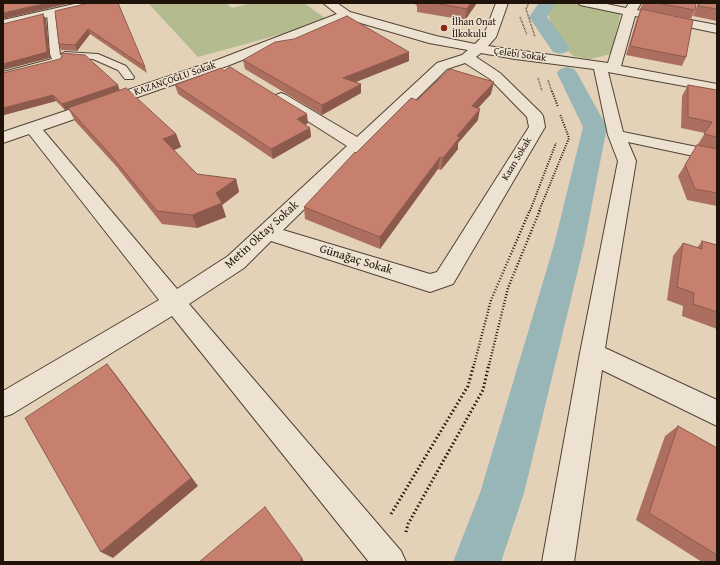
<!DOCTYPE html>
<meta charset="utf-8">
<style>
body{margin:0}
#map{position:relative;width:720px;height:565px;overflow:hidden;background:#e3d2b8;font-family:"Gentium Book Plus",serif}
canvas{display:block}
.frame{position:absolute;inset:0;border:4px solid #201309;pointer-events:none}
</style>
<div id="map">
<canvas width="720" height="565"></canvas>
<div class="frame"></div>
</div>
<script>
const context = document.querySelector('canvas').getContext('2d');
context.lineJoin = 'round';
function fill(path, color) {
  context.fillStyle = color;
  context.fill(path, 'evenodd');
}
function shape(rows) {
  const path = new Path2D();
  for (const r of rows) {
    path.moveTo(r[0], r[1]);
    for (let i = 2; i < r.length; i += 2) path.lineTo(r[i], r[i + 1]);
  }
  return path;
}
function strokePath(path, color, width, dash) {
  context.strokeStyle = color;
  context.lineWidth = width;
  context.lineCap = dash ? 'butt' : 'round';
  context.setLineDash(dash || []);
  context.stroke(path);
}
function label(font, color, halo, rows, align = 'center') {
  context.font = font + ' "Gentium Book Plus",serif';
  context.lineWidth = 3;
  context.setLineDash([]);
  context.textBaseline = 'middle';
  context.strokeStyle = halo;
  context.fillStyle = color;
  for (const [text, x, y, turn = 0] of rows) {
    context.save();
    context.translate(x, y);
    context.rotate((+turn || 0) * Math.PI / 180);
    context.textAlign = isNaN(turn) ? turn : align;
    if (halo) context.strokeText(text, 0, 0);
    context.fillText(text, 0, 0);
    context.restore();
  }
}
fill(shape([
 [148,3,226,3,232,8,251,3,304,3,329,21,198,57],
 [551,3,570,3,621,12,611,54,590,59,573,56,564,46,551,24,547,11]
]), '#b4bc8f');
fill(shape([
 [539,3,555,3,547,17,570,48,567,52,560,54,553,52,529,17,539,3],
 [567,67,574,69,577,73,607,127,584,245,524,493,501,562,453,562,480,493,554,245,583,127,557,73,560,69,567,67]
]), '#98b5b7');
const service = shape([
 [51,10,55,13,60,55,65,52,98,54,126,66,134,77,133,79,125,79,118,70,93,59,65,58,61,56,63,61,62,63,3,78,3,72,52,59,50,54,47,13,51,10]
]);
const minor = shape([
 [323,3,337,3,350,12,436,36,475,44,484,35,496,3,508,3,496,37,488,46,608,63,623,14,580,5,578,3,602,3,626,8,629,3,641,3,637,10,717,25,717,33,635,16,621,66,717,84,717,92,608,72,623,132,717,151,717,161,628,142,636,161,605,348,717,400,717,426,602,370,574,562,542,562,580,353,618,161,608,135,594,69,515,59,481,53,476,57,500,73,541,113,543,116,545,127,453,284,430,292,271,241,244,268,189,304,401,551,406,562,369,562,172,316,12,414,3,417,3,391,159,300,29,134,3,143,3,132,217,60,337,14,323,3],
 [347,19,429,43,468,50,462,55,437,63,357,137,286,95,281,93,276,95,273,98,276,101,347,146,228,256,177,289,43,130,227,66,347,19],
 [465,63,490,79,527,117,529,127,437,272,430,274,283,230,447,69,465,63]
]);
const tertiary = shape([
 [79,3,100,3,98,5,3,28,3,20,79,3]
]);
strokePath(service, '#514335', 2);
strokePath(minor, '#514335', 2);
strokePath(tertiary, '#514335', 2);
strokePath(shape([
 [529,3,526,9,535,37],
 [520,17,527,35],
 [538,78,542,91],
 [548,80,552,92]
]), '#201309', 1.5, [0.5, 1]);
strokePath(shape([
 [552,91,558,107],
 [530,211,556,143],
 [539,211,569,138,560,114]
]), '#201309', 2, [1, 1.5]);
strokePath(shape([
 [474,365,491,300,530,210],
 [489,365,508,288,540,210]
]), '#201309', 2.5, [1, 2]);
strokePath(shape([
 [391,514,468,386,474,364],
 [406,532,408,524,483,390,489,364]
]), '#201309', 3, [1.5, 2.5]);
fill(service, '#ede2d1');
fill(minor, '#ede2d1');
fill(tertiary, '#ede2d1');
fill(shape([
 [89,3,145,67,147,73,90,34,77,51,61,50,59,44],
 [414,3,477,3,465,20,417,12,417,6],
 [643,3,696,3,695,10,691,19,640,9],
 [698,3,717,3,717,21,693,16],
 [641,9,686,57,682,66,626,55,637,18],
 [409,52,409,61,356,82,361,84,361,93,322,115,245,69,243,60],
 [3,73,120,90,176,134,181,147,174,150,197,174,236,179,239,192,222,205,226,217,197,228,162,224,116,166,75,121,68,108,65,110,56,101,4,115,3,113],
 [175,85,308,123,305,125,310,128,311,137,273,159,178,94],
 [688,85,717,90,717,206,687,200,678,176,705,133,681,128,682,96],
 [491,94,478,108,478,120,458,143,458,149,441,170,438,169,380,249,305,219,304,207,356,153,417,100],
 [702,241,717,245,717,329,682,316,683,306,667,300,673,256,683,243,697,248],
 [678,426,717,448,717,562,702,562,636,520,665,436]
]), '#ac6e5f');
fill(shape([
 [47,3,72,3,3,19,3,13],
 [471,3,477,3,465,20,467,9],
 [43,14,46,19,50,58,3,70,3,64],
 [88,29,90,34,77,51,75,45],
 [409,52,409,61,343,87,343,78],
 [494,82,491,94,469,118,472,106],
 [361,84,361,93,322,115,322,105],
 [118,85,120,91,65,110,62,104],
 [53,95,56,101,4,115,3,113,3,108],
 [480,109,478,120,458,143,458,149,441,170,443,158,457,136],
 [307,114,308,123,298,129,297,119],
 [310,128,311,137,273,159,271,149],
 [176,134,181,147,168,153,163,139],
 [440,157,438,169,380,249,380,237],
 [236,179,239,192,222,205,226,217,197,228,192,215,216,193],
 [107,364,116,375,198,486,113,558,101,552],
 [302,558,304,562,299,562]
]), '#8c5a4d');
const building = shape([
 [3,3,47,3,3,13,3,3],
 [89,3,118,3,145,67,88,29,75,45,59,44,55,11,89,3],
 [435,3,471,3,467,9,435,3],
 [657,3,696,3,695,10,657,3],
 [699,3,717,3,717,9,698,6,699,3],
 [641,9,693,20,686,57,630,46,641,9],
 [43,14,47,52,3,64,3,24,43,14],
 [347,16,409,52,343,78,361,84,322,105,243,60,275,42,294,39,347,16],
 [61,53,85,55,118,85,62,104,53,95,3,108,3,73,60,59,62,56,61,53],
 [230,67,307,114,297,119,310,128,271,149,175,85,221,68,224,71,230,67],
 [450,69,494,82,472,106,480,109,457,136,460,137,443,158,440,157,380,237,304,207,355,152,356,153,411,98,417,100,450,69],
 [688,85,717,90,717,137,704,134,712,122,688,117,688,85],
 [126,88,176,134,163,139,197,174,236,179,216,193,222,203,192,215,157,211,109,153,68,108,126,88],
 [697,145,717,149,717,193,695,189,685,165,697,145],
 [702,241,717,245,717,312,693,304,694,293,677,287,683,243,702,249,702,241],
 [107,364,191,478,101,552,25,418,107,364],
 [678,426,717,448,717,555,649,513,678,426],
 [265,507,302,558,299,562,199,562,265,507]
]);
fill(building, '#c8806e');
strokePath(building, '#8c5a4d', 1);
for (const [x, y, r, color] of [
 [444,28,4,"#8f2418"]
]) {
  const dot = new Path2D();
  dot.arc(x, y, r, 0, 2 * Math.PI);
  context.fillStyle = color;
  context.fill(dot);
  strokePath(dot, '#ede2d1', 1.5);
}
label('10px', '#201309', '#ede2d1', [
 ["İlhan Onat",452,22],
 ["İlkokulu",452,34]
], 'left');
label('10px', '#201309', '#ede2d1', [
 ["Çelebi Sokak",520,55,8],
 ["KAZANÇOĞLU Sokak",175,79,-19],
 ["Kaan Sokak",517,159,-59]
]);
label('12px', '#201309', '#ede2d1', [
 ["Metin Oktay Sokak",262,235,-42],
 ["Günağaç Sokak",356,260,17]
]);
</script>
